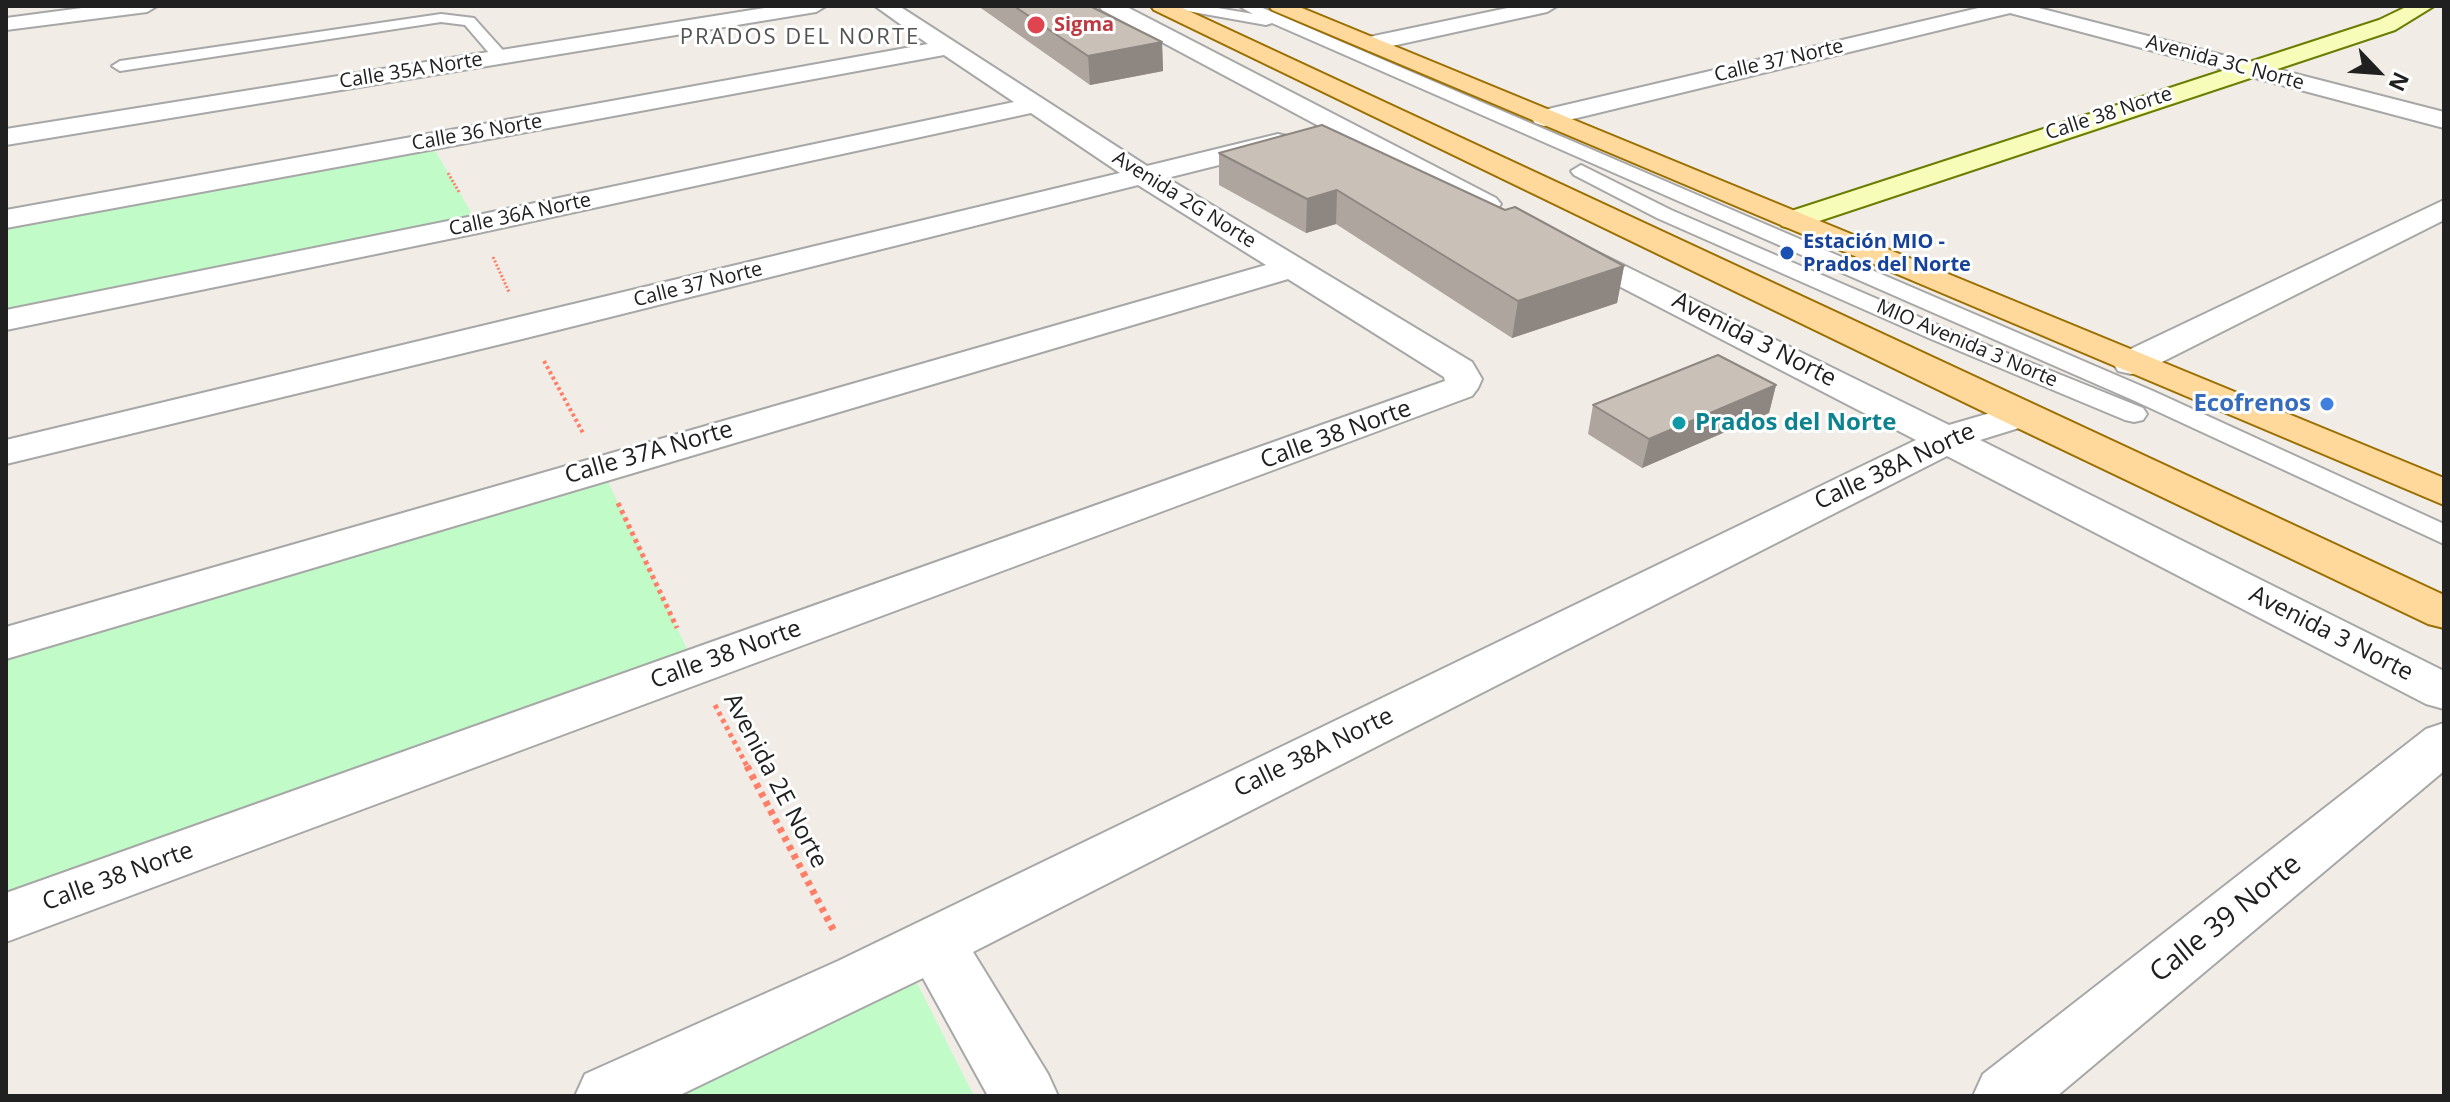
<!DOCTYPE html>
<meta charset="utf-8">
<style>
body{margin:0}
#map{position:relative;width:2450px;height:1102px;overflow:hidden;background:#f1ede6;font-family:"Open Sans",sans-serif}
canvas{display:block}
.frame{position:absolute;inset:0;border:8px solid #202020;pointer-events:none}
.north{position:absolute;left:2338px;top:32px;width:80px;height:80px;-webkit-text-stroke:6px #fff;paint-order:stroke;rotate:115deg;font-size:22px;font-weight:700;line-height:32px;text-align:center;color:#202020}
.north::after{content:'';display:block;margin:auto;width:28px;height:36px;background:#202020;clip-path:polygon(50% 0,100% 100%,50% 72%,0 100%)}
</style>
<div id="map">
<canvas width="2450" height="1102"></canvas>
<div class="frame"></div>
<div class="north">N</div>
</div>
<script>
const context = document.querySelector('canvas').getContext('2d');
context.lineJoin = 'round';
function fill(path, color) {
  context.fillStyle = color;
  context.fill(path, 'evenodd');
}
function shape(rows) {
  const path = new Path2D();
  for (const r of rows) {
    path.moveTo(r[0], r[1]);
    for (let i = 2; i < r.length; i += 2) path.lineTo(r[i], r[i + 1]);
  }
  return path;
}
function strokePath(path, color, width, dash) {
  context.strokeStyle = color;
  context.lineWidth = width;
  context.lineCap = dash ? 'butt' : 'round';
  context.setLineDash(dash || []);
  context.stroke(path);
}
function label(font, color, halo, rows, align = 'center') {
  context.font = font + ' "Open Sans",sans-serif';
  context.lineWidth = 6;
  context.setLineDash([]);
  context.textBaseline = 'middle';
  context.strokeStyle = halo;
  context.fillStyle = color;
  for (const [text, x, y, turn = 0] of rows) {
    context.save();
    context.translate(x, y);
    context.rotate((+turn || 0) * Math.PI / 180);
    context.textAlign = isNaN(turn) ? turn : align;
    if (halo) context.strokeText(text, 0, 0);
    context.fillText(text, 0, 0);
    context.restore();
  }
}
fill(shape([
 [430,142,478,224,6,320,6,219],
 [601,467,695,666,6,918,6,643],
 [911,971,974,1096,652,1096]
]), '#c1fcc8');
const lane = shape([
 [1175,6,1206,6,1253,14,1239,6,1258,6,2153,391,2444,524,2444,544,2135,401,1272,23,1266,25,1182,10,1175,6],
 [441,14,474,18,509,57,507,60,495,60,465,25,441,22,120,71,112,66,120,61,441,14],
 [1581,165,1671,210,1947,329,2143,408,2147,414,2143,420,2134,422,2125,420,1931,339,1657,218,1574,175,1571,171,1581,165]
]);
const street = shape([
 [97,6,157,6,147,12,6,30,6,18,97,6],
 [777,6,826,6,816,12,6,145,6,129,777,6],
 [875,6,899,6,1147,166,1278,134,1287,136,1291,142,1287,148,1167,178,1472,362,1482,379,1478,388,1472,396,6,942,6,893,1445,381,1444,377,1288,279,6,659,6,627,1266,265,1138,185,526,338,6,464,6,440,1120,173,1031,113,478,233,6,330,6,310,478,215,1014,102,944,55,6,228,6,210,928,44,875,6],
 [1099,6,1125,6,1496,198,1501,204,1496,210,1486,213,1476,210,1102,10,1099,6],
 [1517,6,1557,6,1547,12,1369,51,1358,44,1369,37,1517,6],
 [1987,6,2031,6,2444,112,2444,128,2010,13,1544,126,1535,123,1531,118,1535,113,1544,110,1987,6],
 [2444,200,2444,220,2144,371,2131,374,2118,371,2113,363,2118,355,2444,200],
 [1568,238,1949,425,2021,404,2035,407,2040,415,2035,423,1980,440,2444,671,2444,709,2426,704,1947,456,973,952,1048,1074,1058,1096,988,1096,923,978,678,1096,575,1096,585,1074,838,961,1916,440,1557,254,1552,247,1557,240,1568,238],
 [2444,723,2444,771,2057,1096,1973,1096,1983,1074,2426,729,2444,723]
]);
const secondary = shape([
 [2408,6,2434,6,2395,30,1804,226,1793,229,1782,226,1778,220,1782,214,2379,20,2408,6]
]);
const primary = shape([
 [1151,6,1178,6,2444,595,2444,628,2428,624,2007,423,1154,10,1151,6],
 [1269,6,1297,6,2444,478,2444,505,1272,10,1269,6]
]);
strokePath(lane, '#a7a7a7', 4);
strokePath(street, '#a7a7a7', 4);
strokePath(secondary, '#6b7d00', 4);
strokePath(primary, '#9b6e00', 4);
strokePath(shape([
 [448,173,459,192],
 [493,257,509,292]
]), '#ff7e68', 3, [2, 2]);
strokePath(shape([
 [544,361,583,433]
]), '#ff7e68', 4, [3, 3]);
strokePath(shape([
 [618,503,677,628],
 [715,705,748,768]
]), '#ff7e68', 5, [4, 4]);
strokePath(shape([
 [747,766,835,933]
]), '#ff7e68', 7, [5, 5]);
fill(lane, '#fff');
fill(street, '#fff');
fill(secondary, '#f7fdb8');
fill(primary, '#ffd89c');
fill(shape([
 [978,6,1090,6,1162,42,1163,71,1090,85],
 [1219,153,1624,266,1617,303,1512,338,1336,224,1306,233,1219,185],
 [1776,385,1769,413,1642,468,1588,434,1593,405]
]), '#ada59e');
fill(shape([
 [1162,42,1163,71,1090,85,1088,56],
 [1337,190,1336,224,1306,233,1307,199],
 [1624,266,1617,303,1512,338,1518,301],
 [1776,385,1769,413,1642,468,1649,439]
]), '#8d8681');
const building = shape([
 [1014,6,1090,6,1162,42,1088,56,1014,6],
 [1322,125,1505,210,1515,207,1624,266,1518,301,1337,190,1307,199,1219,153,1322,125],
 [1718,355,1776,385,1649,439,1593,405,1718,355]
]);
fill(building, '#c9c0b8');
strokePath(building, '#8d8681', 2);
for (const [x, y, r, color] of [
 [1036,25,10,"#e0444e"],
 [1787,253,8,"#1a4fb4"],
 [2327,404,8,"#3f7fe0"],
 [1679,423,8,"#0f9aa8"]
]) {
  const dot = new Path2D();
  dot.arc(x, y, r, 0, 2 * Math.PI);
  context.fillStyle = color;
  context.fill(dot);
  strokePath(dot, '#fff', 3);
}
label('bold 20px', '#be3a42', '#fff', [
 ["Sigma",1054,25]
], 'left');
label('20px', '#202020', '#fff', [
 ["Calle 37 Norte",1779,61,-13],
 ["Avenida 3C Norte",2225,63,15],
 ["Calle 35A Norte",411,71,-9],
 ["Calle 38 Norte",2109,114,-18],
 ["Calle 36 Norte",477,133,-10],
 ["Avenida 2G Norte",1184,200,32],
 ["Calle 36A Norte",520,215,-12],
 ["Calle 37 Norte",698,285,-14],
 ["MIO Avenida 3 Norte",1967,344,23]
]);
label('bold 20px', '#164399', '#fff', [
 ["Estación MIO -",1803,242],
 ["Prados del Norte",1803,265]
], 'left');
context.letterSpacing = '2px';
label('22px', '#535353', '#fff', [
 ["PRADOS DEL NORTE",800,38]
]);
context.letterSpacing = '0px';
label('24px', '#202020', '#fff', [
 ["Avenida 3 Norte",1754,340,27],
 ["Calle 38 Norte",1336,435,-20],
 ["Calle 37A Norte",649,453,-16],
 ["Calle 38A Norte",1895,467,-25],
 ["Avenida 3 Norte",2331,634,27],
 ["Calle 38 Norte",726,655,-20],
 ["Calle 38A Norte",1314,753,-26],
 ["Avenida 2E Norte",775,781,62],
 ["Calle 38 Norte",118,877,-20]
]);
label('bold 24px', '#366cbe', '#fff', [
 ["Ecofrenos",2311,404]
], 'right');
label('bold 24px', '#0d838f', '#fff', [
 ["Prados del Norte",1695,423]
], 'left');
label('28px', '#202020', '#fff', [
 ["Calle 39 Norte",2226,919,-39]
]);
</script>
